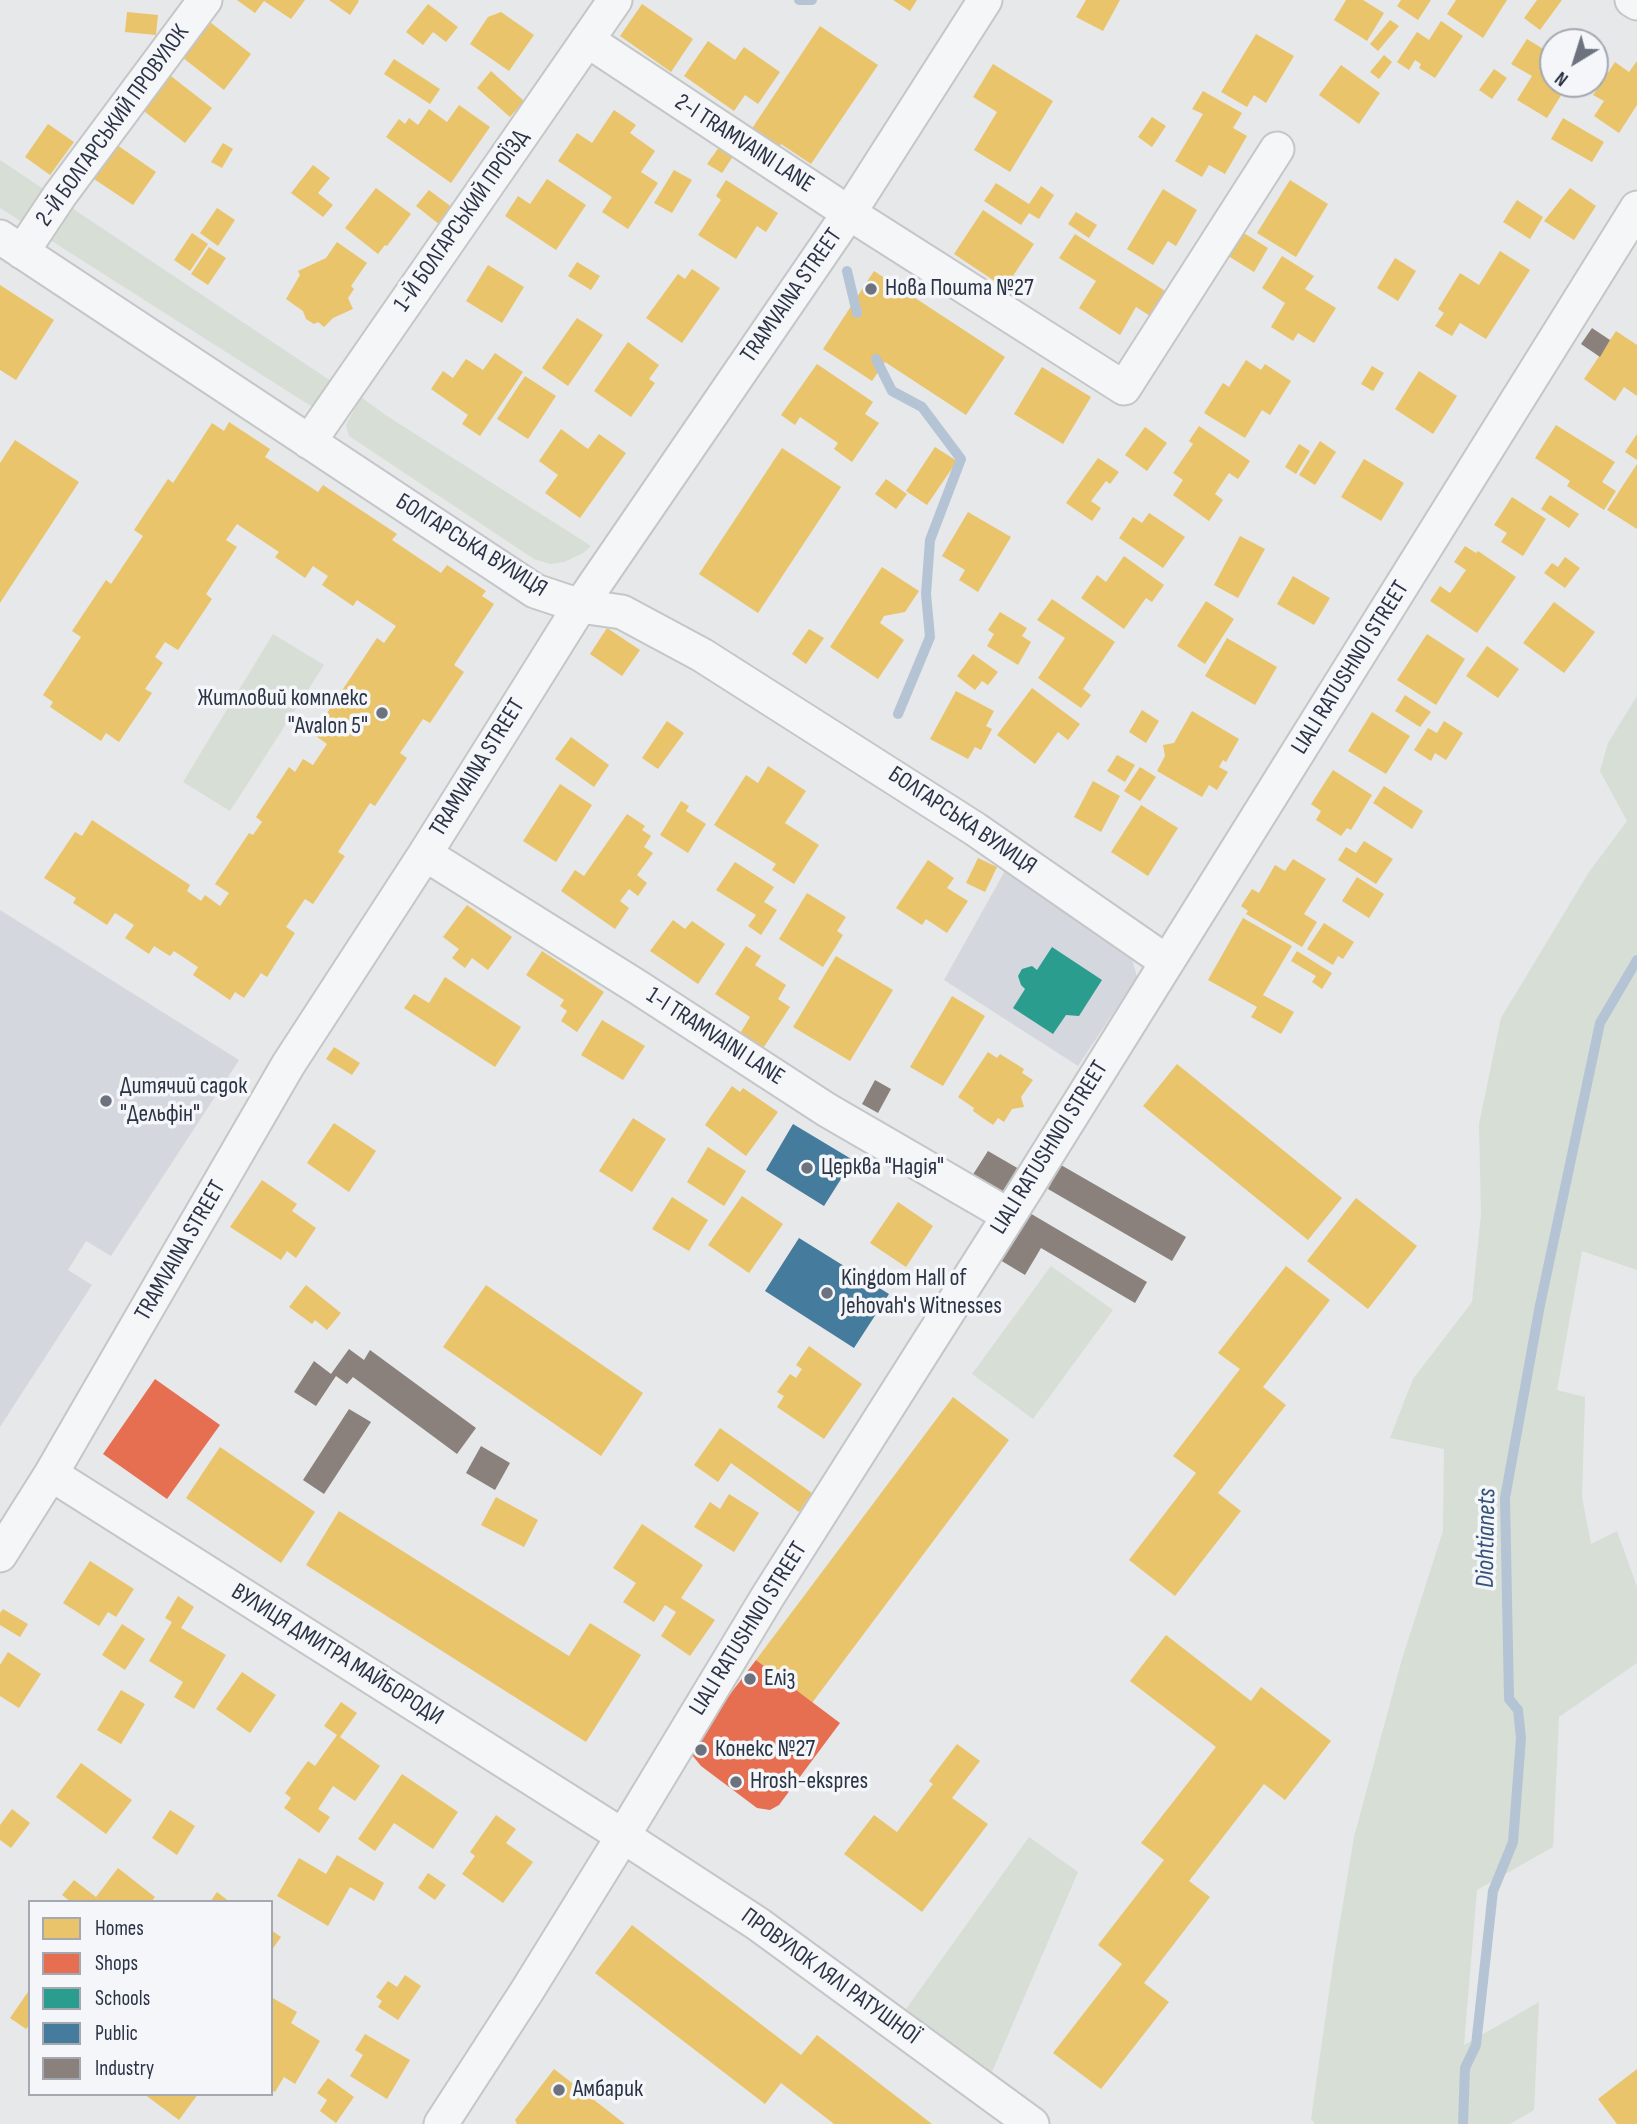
<!DOCTYPE html>
<meta charset="utf-8">
<style>
body{margin:0}
#map{position:relative;width:1637px;height:2124px;overflow:hidden;background:#e6e8ea;font-family:"Sofia Sans Condensed",sans-serif}
canvas{display:block}
.legend{position:absolute;left:28px;top:1900px;width:245px;height:196px;box-sizing:border-box;background:#f4f6f9;border:2px solid #a4a8b1;margin:0;padding:9px 12px;list-style:none;font-size:21px;color:#2b3445}
.legend li{display:flex;align-items:center;gap:14px;height:35px}
.legend b{width:35px;border:2px solid #a4a8b1}
.north{position:absolute;left:1539px;top:28px;width:70px;height:70px;box-sizing:border-box;background:#f4f6f9;border:2px solid #a4a8b1;border-radius:50%;rotate:218deg;font-size:19px;font-weight:700;line-height:28px;text-align:center;color:#2b3445}
.north::after{content:'';display:block;margin:auto;width:24px;height:32px;background:#6c737f;clip-path:polygon(50% 0,100% 100%,50% 72%,0 100%)}
</style>
<div id="map">
<canvas width="1637" height="2124"></canvas>
<ul class="legend">
<li><b style="height:19px;background:#e9c46a"></b>Homes</li>
<li><b style="height:19px;background:#e76f51"></b>Shops</li>
<li><b style="height:19px;background:#2a9d8f"></b>Schools</li>
<li><b style="height:19px;background:#457b9d"></b>Public</li>
<li><b style="height:19px;background:#8a817c"></b>Industry</li>
</ul>
<div class="north">N</div>
</div>
<script>
const context = document.querySelector('canvas').getContext('2d');
context.lineJoin = 'round';
function fill(path, color) {
  context.fillStyle = color;
  context.fill(path, 'evenodd');
}
function shape(rows) {
  const path = new Path2D();
  for (const r of rows) {
    path.moveTo(r[0], r[1]);
    for (let i = 2; i < r.length; i += 2) path.lineTo(r[i], r[i + 1]);
  }
  return path;
}
function strokePath(path, color, width, dash) {
  context.strokeStyle = color;
  context.lineWidth = width;
  context.lineCap = dash ? 'butt' : 'round';
  context.setLineDash(dash || []);
  context.stroke(path);
}
function label(font, color, halo, rows, align = 'center') {
  context.font = font + ' "Sofia Sans Condensed",sans-serif';
  context.lineWidth = 7;
  context.setLineDash([]);
  context.textBaseline = 'middle';
  context.strokeStyle = halo;
  context.fillStyle = color;
  for (const [text, x, y, turn = 0] of rows) {
    context.save();
    context.translate(x, y);
    context.rotate((+turn || 0) * Math.PI / 180);
    context.textAlign = isNaN(turn) ? turn : align;
    if (halo) context.strokeText(text, 0, 0);
    context.fillText(text, 0, 0);
    context.restore();
  }
}
fill(shape([
 [1006,869,1131,955,1137,977,1078,1066,944,980],
 [0,910,239,1060,111,1256,86,1241,68,1270,92,1285,0,1427]
]), '#d4d7dd');
fill(shape([
 [0,160,334,383,317,410,0,208],
 [361,397,387,416,591,546,583,553,564,562,550,564,534,559,349,436,346,425],
 [273,634,324,665,230,811,183,782],
 [1637,696,1637,1270,1582,1251,1557,1390,1585,1397,1582,1497,1591,1544,1617,1531,1637,1587,1637,1663,1559,1717,1553,1847,1477,1890,1464,2045,1539,2002,1534,2110,1510,2124,1315,2124,1311,2119,1334,1958,1354,1837,1402,1659,1443,1531,1444,1449,1390,1438,1413,1379,1472,1302,1481,1215,1479,1124,1501,1018,1589,872,1627,821,1600,771,1608,743],
 [1051,1266,1113,1310,1033,1419,972,1374],
 [1029,1837,1078,1872,992,2072,906,2009]
]), '#d6ded6');
fill(shape([
 [237,0,305,0,291,19,264,1,255,13],
 [329,0,358,0,359,1,350,15],
 [893,0,917,0,910,11],
 [1086,0,1120,0,1103,31,1076,17],
 [1346,0,1363,0,1384,13,1367,41,1334,20],
 [1401,0,1431,0,1418,20,1397,6],
 [1456,0,1507,0,1483,38,1447,14],
 [1537,0,1562,0,1540,30,1524,18],
 [428,4,458,27,446,42,433,32,423,45,406,32],
 [642,4,693,39,671,72,620,36],
 [127,12,158,15,156,35,125,32],
 [501,12,534,35,509,71,470,44,488,17],
 [206,19,251,54,224,90,178,54],
 [1390,20,1399,26,1378,51,1370,44],
 [1441,21,1463,36,1435,78,1419,68,1421,64,1415,60,1409,70,1397,62,1417,32,1429,40],
 [820,26,878,65,811,164,781,144,778,149,751,130],
 [1256,34,1294,56,1266,103,1254,95,1247,107,1221,92],
 [1527,39,1553,55,1553,84,1568,84,1547,118,1517,100,1532,76,1511,64],
 [708,41,735,60,744,47,780,72,758,104,745,95,734,111,684,76],
 [1384,55,1392,62,1379,79,1370,72],
 [394,59,440,89,430,104,384,74],
 [1637,61,1637,105,1619,133,1594,116,1604,101,1593,95,1615,62,1629,72],
 [993,64,1053,101,1010,172,974,150,997,112,973,97],
 [1341,65,1380,93,1359,124,1319,95],
 [1494,69,1507,78,1492,99,1479,90],
 [491,71,524,101,510,117,477,88],
 [167,73,212,108,185,143,140,108],
 [1203,91,1242,113,1233,128,1247,136,1225,174,1209,165,1202,177,1175,161,1203,114,1192,109],
 [459,105,490,127,451,183,386,137,399,119,405,124,409,118,418,125,429,109,447,122],
 [614,110,636,125,630,133,655,151,641,172,658,183,628,229,602,212,612,197,558,161,577,133,592,143],
 [1152,117,1166,126,1152,147,1138,137],
 [1563,118,1604,142,1592,162,1551,139],
 [48,124,74,142,50,175,25,157],
 [223,143,233,149,222,168,211,162],
 [722,143,736,152,722,173,707,164],
 [117,145,156,172,133,205,94,179],
 [313,165,330,178,318,193,333,205,323,217,291,193],
 [674,170,692,180,672,213,654,203],
 [547,179,586,205,556,250,505,216,518,196,530,204],
 [726,180,778,213,766,232,757,226,736,259,698,235,721,200,716,196],
 [1290,180,1328,204,1296,257,1257,233],
 [996,183,1029,204,1041,186,1054,195,1039,219,1029,213,1021,225,984,201],
 [376,188,411,214,387,246,385,245,378,254,345,228],
 [1570,188,1596,206,1574,240,1544,221],
 [1163,189,1197,210,1176,246,1168,241,1153,265,1127,249],
 [429,190,453,208,440,225,416,206],
 [1517,200,1543,217,1530,239,1503,222],
 [217,208,235,220,218,246,200,233],
 [983,210,1034,244,1005,288,954,254],
 [1076,212,1097,225,1089,238,1068,224],
 [1239,230,1268,248,1254,272,1225,254],
 [192,233,208,244,190,271,174,260],
 [1075,234,1170,294,1155,319,1136,307,1120,335,1079,308,1096,281,1059,258],
 [337,242,367,263,351,286,354,289,348,298,353,309,333,318,324,327,318,322,314,324,306,319,303,311,286,299,300,275,298,271,326,258],
 [209,247,226,258,208,285,191,274],
 [1500,251,1530,270,1486,339,1460,323,1452,336,1435,326,1444,313,1438,309,1460,273,1479,285],
 [1282,256,1314,276,1305,289,1336,308,1314,343,1298,333,1293,341,1271,327,1285,303,1262,288],
 [1395,258,1416,271,1398,301,1377,288],
 [577,262,600,276,591,290,568,276],
 [488,265,524,287,502,323,466,301],
 [692,269,720,288,682,343,646,318,678,274,685,279],
 [874,271,1005,357,966,415,885,362,872,381,823,349],
 [0,285,54,320,16,380,0,370],
 [577,318,603,335,568,386,542,368],
 [1616,331,1637,345,1637,396,1624,387,1615,401,1584,379],
 [628,342,659,365,649,379,655,383,631,417,594,391],
 [495,353,523,372,480,436,462,424,468,415,431,389,443,371,453,378,466,359,483,370],
 [1246,360,1261,370,1265,364,1291,381,1270,415,1262,410,1245,438,1204,413,1223,383,1229,387],
 [817,364,873,402,865,414,879,423,852,462,834,449,838,443,800,417,795,425,781,415],
 [1372,366,1384,373,1373,391,1361,384],
 [1042,367,1091,397,1063,444,1014,414],
 [1419,371,1457,396,1433,434,1395,409],
 [525,376,556,396,528,439,497,419],
 [229,422,270,449,265,457,318,492,323,485,397,534,392,540,441,573,447,565,486,591,482,596,494,604,454,665,464,672,430,723,423,719,400,753,407,758,375,806,370,803,338,852,345,856,313,904,305,899,286,927,295,933,267,977,261,973,244,998,235,992,230,1000,193,975,198,967,174,951,170,956,154,946,149,954,125,938,134,925,115,913,107,925,73,903,76,898,44,878,75,832,82,836,92,820,190,885,187,891,201,901,205,895,220,906,229,893,215,884,249,833,253,835,262,822,256,817,289,767,295,772,303,759,313,765,327,744,313,734,377,638,384,643,396,626,357,600,353,606,322,585,328,576,313,566,305,578,275,557,279,552,237,524,226,540,237,547,206,594,212,599,178,650,165,642,155,657,163,663,145,689,152,693,119,742,106,733,101,741,50,707,53,702,43,695,81,637,72,631,106,580,111,584,143,536,134,530,168,479,173,483,212,423,224,431],
 [1556,425,1615,462,1602,482,1616,491,1604,510,1567,486,1570,481,1535,458],
 [1199,426,1250,461,1238,479,1229,473,1215,494,1223,500,1209,521,1173,495,1183,480,1173,473,1193,444,1189,441],
 [1145,427,1167,443,1147,471,1125,455],
 [561,429,588,449,599,434,626,453,580,518,545,493,558,475,539,461],
 [1637,434,1637,460,1625,452],
 [15,440,79,482,0,603,0,463],
 [1320,441,1336,452,1315,485,1299,475],
 [1299,444,1310,451,1296,474,1285,467],
 [935,447,957,461,927,505,906,491],
 [782,448,841,487,758,613,699,574],
 [1098,458,1119,472,1110,484,1106,481,1091,501,1101,508,1092,521,1066,503],
 [1364,459,1404,483,1381,521,1341,497],
 [1637,464,1637,529,1607,510],
 [886,479,907,494,896,509,875,494],
 [1550,495,1579,514,1569,528,1541,509],
 [1512,497,1546,519,1523,556,1501,542,1507,533,1494,525],
 [968,512,1011,537,978,592,959,580,965,570,942,556],
 [1149,513,1185,537,1163,568,1119,538,1133,517,1142,523],
 [1240,536,1265,549,1238,598,1214,585],
 [1465,546,1476,553,1478,551,1516,577,1477,633,1430,601,1440,586,1450,593,1466,570,1454,562],
 [1124,556,1164,585,1152,602,1146,598,1124,629,1081,598,1097,575,1106,582],
 [1565,557,1580,568,1565,588,1544,573,1552,563,1558,567],
 [882,567,919,591,905,612,884,616,880,623,904,640,878,679,830,647],
 [1293,576,1330,598,1314,625,1277,604],
 [1052,599,1115,642,1083,689,1091,695,1081,708,1038,678,1065,638,1037,620],
 [1206,601,1234,619,1205,664,1177,646],
 [1554,602,1595,632,1564,673,1523,643],
 [1000,612,1027,628,1022,636,1031,642,1018,665,987,646,994,634,988,630],
 [607,628,640,650,622,676,590,654],
 [809,629,824,638,806,664,792,654],
 [1427,634,1465,659,1436,705,1397,680],
 [1227,638,1277,667,1255,705,1205,676],
 [1487,646,1519,669,1498,698,1466,676],
 [973,654,998,672,988,685,982,681,975,690,957,676],
 [1032,688,1080,724,1068,740,1058,732,1035,764,997,735],
 [956,691,994,711,986,726,992,729,981,750,975,747,968,759,930,739],
 [1405,695,1431,712,1420,727,1395,711],
 [1142,710,1159,721,1146,743,1129,732],
 [1192,711,1239,739,1226,762,1223,760,1219,767,1228,772,1217,790,1209,785,1202,797,1157,771,1165,756,1163,745,1174,743],
 [1372,712,1410,736,1386,774,1348,751],
 [667,721,684,733,658,769,642,758],
 [1444,721,1463,733,1446,760,1435,753,1431,761,1414,750,1428,728,1437,733],
 [571,737,609,765,594,787,555,759],
 [1117,755,1135,765,1125,782,1107,771],
 [768,766,806,791,785,823,819,845,794,884,772,870,776,864,714,825,746,775,758,783],
 [1140,767,1156,777,1140,801,1124,791],
 [1333,770,1372,795,1351,830,1347,828,1341,836,1316,820,1321,811,1311,804],
 [1093,781,1120,796,1101,832,1074,817],
 [560,784,592,805,556,862,523,841],
 [1384,786,1423,811,1412,829,1373,803],
 [681,801,689,806,686,811,706,824,688,853,660,835],
 [1141,805,1178,828,1148,876,1111,852],
 [627,814,645,826,642,830,651,836,644,847,653,853,637,875,647,883,638,896,629,889,620,901,629,908,615,929,561,891,575,870,584,876],
 [1364,841,1393,859,1376,884,1338,860,1346,847,1356,853],
 [978,858,997,867,985,892,966,883],
 [1293,859,1326,879,1304,914,1317,922,1302,947,1246,914,1248,911,1241,906,1252,889,1259,893,1275,865,1285,871],
 [928,860,954,878,947,888,968,901,947,933,926,919,922,925,896,908],
 [735,862,774,887,764,902,777,910,761,935,748,926,756,915,716,890],
 [1357,877,1384,894,1369,918,1342,901],
 [807,893,846,917,837,931,843,935,823,967,779,939],
 [467,905,512,937,488,970,472,958,465,968,452,958,459,949,443,937],
 [1243,918,1292,946,1263,995,1294,1012,1281,1034,1251,1017,1257,1007,1208,980],
 [673,920,685,929,692,921,725,944,698,984,650,951],
 [1324,923,1354,942,1343,959,1338,956,1333,965,1307,949],
 [746,946,761,956,755,965,786,985,778,999,790,1007,762,1050,739,1035,750,1017,715,994],
 [542,951,604,992,577,1032,561,1021,567,1011,560,1006,564,1000,526,975],
 [1297,951,1332,973,1322,989,1312,982,1316,976,1291,961],
 [836,956,893,990,850,1061,793,1027],
 [445,977,521,1027,495,1067,404,1008,414,994,429,1003],
 [952,996,985,1016,943,1086,910,1067],
 [602,1020,645,1046,623,1080,581,1055],
 [334,1047,360,1063,352,1075,326,1059],
 [988,1052,997,1058,1000,1054,1024,1069,1022,1073,1033,1080,1021,1097,1024,1107,1012,1109,1004,1122,998,1118,993,1125,973,1111,974,1108,958,1097],
 [1177,1064,1342,1198,1308,1240,1143,1106],
 [732,1086,740,1092,743,1088,778,1112,746,1156,705,1125],
 [633,1118,666,1139,632,1192,599,1171],
 [334,1123,376,1151,349,1192,307,1163],
 [708,1147,746,1171,724,1206,687,1182],
 [262,1180,297,1204,292,1211,316,1228,296,1258,287,1251,281,1260,230,1227],
 [742,1196,783,1224,749,1273,708,1245],
 [672,1197,708,1220,689,1251,652,1229],
 [1356,1198,1417,1246,1368,1309,1307,1261],
 [898,1202,933,1226,906,1267,870,1243],
 [1286,1266,1330,1300,1263,1387,1286,1405,1218,1493,1241,1511,1175,1596,1129,1560,1196,1473,1173,1456,1240,1369,1218,1353],
 [306,1285,341,1313,327,1330,315,1320,312,1324,289,1307],
 [486,1285,643,1393,601,1456,443,1347],
 [809,1346,862,1384,824,1439,777,1407,784,1396,777,1392,790,1374,796,1378,802,1369,796,1365],
 [953,1397,1009,1440,812,1703,756,1660],
 [720,1428,812,1493,799,1512,731,1463,718,1482,694,1465],
 [220,1447,315,1512,281,1563,186,1498],
 [729,1494,759,1513,734,1552,694,1527,710,1502,720,1509],
 [496,1497,538,1520,524,1547,481,1525],
 [339,1511,569,1656,590,1623,641,1655,586,1742,306,1565],
 [642,1524,703,1565,681,1598,715,1620,690,1656,661,1636,676,1612,665,1605,654,1622,623,1602,636,1583,613,1568],
 [90,1561,134,1589,116,1617,108,1612,99,1626,63,1603],
 [178,1596,194,1607,181,1628,226,1655,194,1709,174,1697,183,1682,149,1661,172,1622,165,1618],
 [3,1609,28,1624,20,1637,0,1625,0,1613],
 [122,1624,145,1639,125,1670,102,1655],
 [1166,1635,1251,1701,1261,1687,1331,1741,1285,1800,1264,1784,1189,1881,1210,1897,1144,1983,1169,2002,1101,2089,1053,2053,1122,1964,1098,1945,1164,1860,1141,1843,1216,1747,1130,1681],
 [8,1652,41,1674,19,1708,0,1696,0,1665],
 [242,1672,276,1695,250,1733,216,1709],
 [121,1690,145,1704,121,1744,97,1730],
 [341,1702,357,1713,340,1737,380,1766,355,1801,333,1786,318,1809,330,1817,319,1833,284,1808,291,1798,285,1793,308,1761,315,1766,337,1735,324,1726],
 [957,1744,980,1761,952,1798,988,1824,922,1912,844,1854,874,1815,897,1832,933,1784,929,1781],
 [81,1763,132,1800,106,1834,56,1797],
 [402,1774,458,1812,433,1849,394,1823,375,1851,358,1839],
 [12,1809,30,1823,11,1848,0,1840,0,1825],
 [170,1810,195,1826,177,1855,152,1838],
 [496,1815,516,1829,506,1843,533,1862,503,1903,462,1874,475,1856,470,1852],
 [337,1855,384,1883,374,1901,350,1887,328,1926,277,1896,299,1858,326,1874],
 [118,1868,155,1897,151,1902,71,1902,62,1895,74,1880,96,1897],
 [428,1873,446,1885,435,1900,418,1888],
 [217,1892,230,1902,210,1902],
 [632,1925,801,2055,817,2035,932,2124,834,2124,781,2083,765,2104,595,1973],
 [271,1930,281,1937,271,1951],
 [405,1975,421,1986,398,2020,378,2007,382,2001,376,1997,388,1981,397,1987],
 [30,1989,30,2024,26,2029,10,2018],
 [271,1997,297,2012,291,2023,320,2041,295,2084,284,2077,275,2092,271,2090],
 [365,2034,410,2060,387,2099,350,2076,363,2055,355,2050],
 [554,2069,625,2124,517,2124,515,2120],
 [1637,2069,1637,2124,1617,2124,1598,2099],
 [328,2078,354,2097,336,2123,320,2111,327,2100,317,2093],
 [144,2094,198,2094,179,2120]
]), '#e9c46a');
fill(shape([
 [155,1379,220,1425,167,1499,103,1454],
 [756,1660,840,1723,779,1805,770,1810,757,1808,701,1766,692,1755,693,1743]
]), '#e76f51');
fill(shape([
 [1052,947,1102,980,1079,1016,1066,1015,1053,1034,1013,1008,1025,989,1021,985,1018,976,1022,969,1032,966,1037,970]
]), '#2a9d8f');
fill(shape([
 [793,1124,853,1160,824,1206,766,1170],
 [799,1238,889,1294,854,1348,765,1291]
]), '#457b9d');
fill(shape([
 [1592,328,1610,340,1600,357,1581,344],
 [875,1080,891,1089,878,1113,862,1104],
 [988,1151,1019,1169,1003,1195,972,1176],
 [1061,1165,1186,1237,1172,1261,1048,1189],
 [1028,1212,1147,1282,1135,1303,1041,1248,1025,1275,1000,1260],
 [349,1349,364,1360,370,1350,476,1428,457,1454,353,1377,347,1384,336,1376,316,1406,294,1392,314,1361,331,1374],
 [349,1409,371,1422,324,1494,303,1480],
 [481,1446,510,1463,495,1490,466,1473]
]), '#8a817c');
strokePath(shape([
 [799,0,812,0],
 [847,271,857,313],
 [876,359,892,391,922,407,961,459,930,540,926,594,930,637,898,714],
 [1463,2124,1465,2068,1476,2045,1493,1891,1513,1842,1521,1738,1518,1710,1509,1699,1505,1498,1540,1305,1600,1023,1637,960]
]), '#b4c4d5', 10);
const minor = shape([
 [1632,0,1637,3],
 [587,40,849,213,1124,388,1277,149],
 [0,237,535,591,580,606,622,612,702,655,975,829,1167,962],
 [22,252,60,195,205,0],
 [309,442,615,0],
 [425,854,636,986,827,1110,1008,1215],
 [51,1474,623,1836,758,1924,1032,2124],
 [0,1555,51,1474,288,1065,425,854,580,606,849,213,985,0],
 [441,2124,527,1991,623,1836,768,1596,1022,1195,1637,208]
]);
strokePath(minor, '#c4c6c8', 37);
strokePath(minor, '#f5f6f7', 33);
for (const [x, y, r, color] of [
 [871,289,7,"#6c737f"],
 [382,713,7,"#6c737f"],
 [106,1101,7,"#6c737f"],
 [807,1168,7,"#6c737f"],
 [827,1293,7,"#6c737f"],
 [750,1679,7,"#6c737f"],
 [701,1750,7,"#6c737f"],
 [736,1782,7,"#6c737f"],
 [559,2090,7,"#6c737f"]
]) {
  const dot = new Path2D();
  dot.arc(x, y, r, 0, 2 * Math.PI);
  context.fillStyle = color;
  context.fill(dot);
  strokePath(dot, '#f4f6f9', 2.5);
}
label('24px', '#2b3445', '#f4f6f9', [
 ["2-Й БОЛГАРСЬКИЙ ПРОВУЛОК",113,126,-54],
 ["2-I TRAMVAINI LANE",744,144,33],
 ["1-Й БОЛГАРСЬКИЙ ПРОЇЗД",462,221,-55],
 ["TRAMVAINA STREET",792,296,-55],
 ["БОЛГАРСЬКА ВУЛИЦЯ",471,546,32],
 ["LIALI RATUSHNOI STREET",1351,668,-58],
 ["TRAMVAINA STREET",478,768,-58],
 ["БОЛГАРСЬКА ВУЛИЦЯ",962,821,34],
 ["1-I TRAMVAINI LANE",715,1037,33],
 ["LIALI RATUSHNOI STREET",1050,1148,-58],
 ["TRAMVAINA STREET",181,1251,-60],
 ["LIALI RATUSHNOI STREET",749,1629,-58],
 ["ВУЛИЦЯ ДМИТРА МАЙБОРОДИ",337,1655,32],
 ["ПРОВУЛОК ЛЯЛІ РАТУШНОЇ",830,1977,36]
]);
label('24px', '#2b3445', '#f4f6f9', [
 ["Нова Пошта №27",885,289],
 ["Житловий комплекс",368,699,"right"],
 ["\"Avalon 5\"",368,727,"right"],
 ["Дитячий садок",120,1087],
 ["\"Дельфін\"",120,1115],
 ["Церква \"Надія\"",821,1168],
 ["Kingdom Hall of",841,1279],
 ["Jehovah's Witnesses",841,1307],
 ["Еліз",764,1679],
 ["Конекс №27",715,1750],
 ["Hrosh-ekspres",750,1782],
 ["Амбарик",573,2090]
], 'left');
label('italic 26px', '#34527a', '#f4f6f9', [
 ["Diohtianets",1487,1538,-89]
]);
</script>
